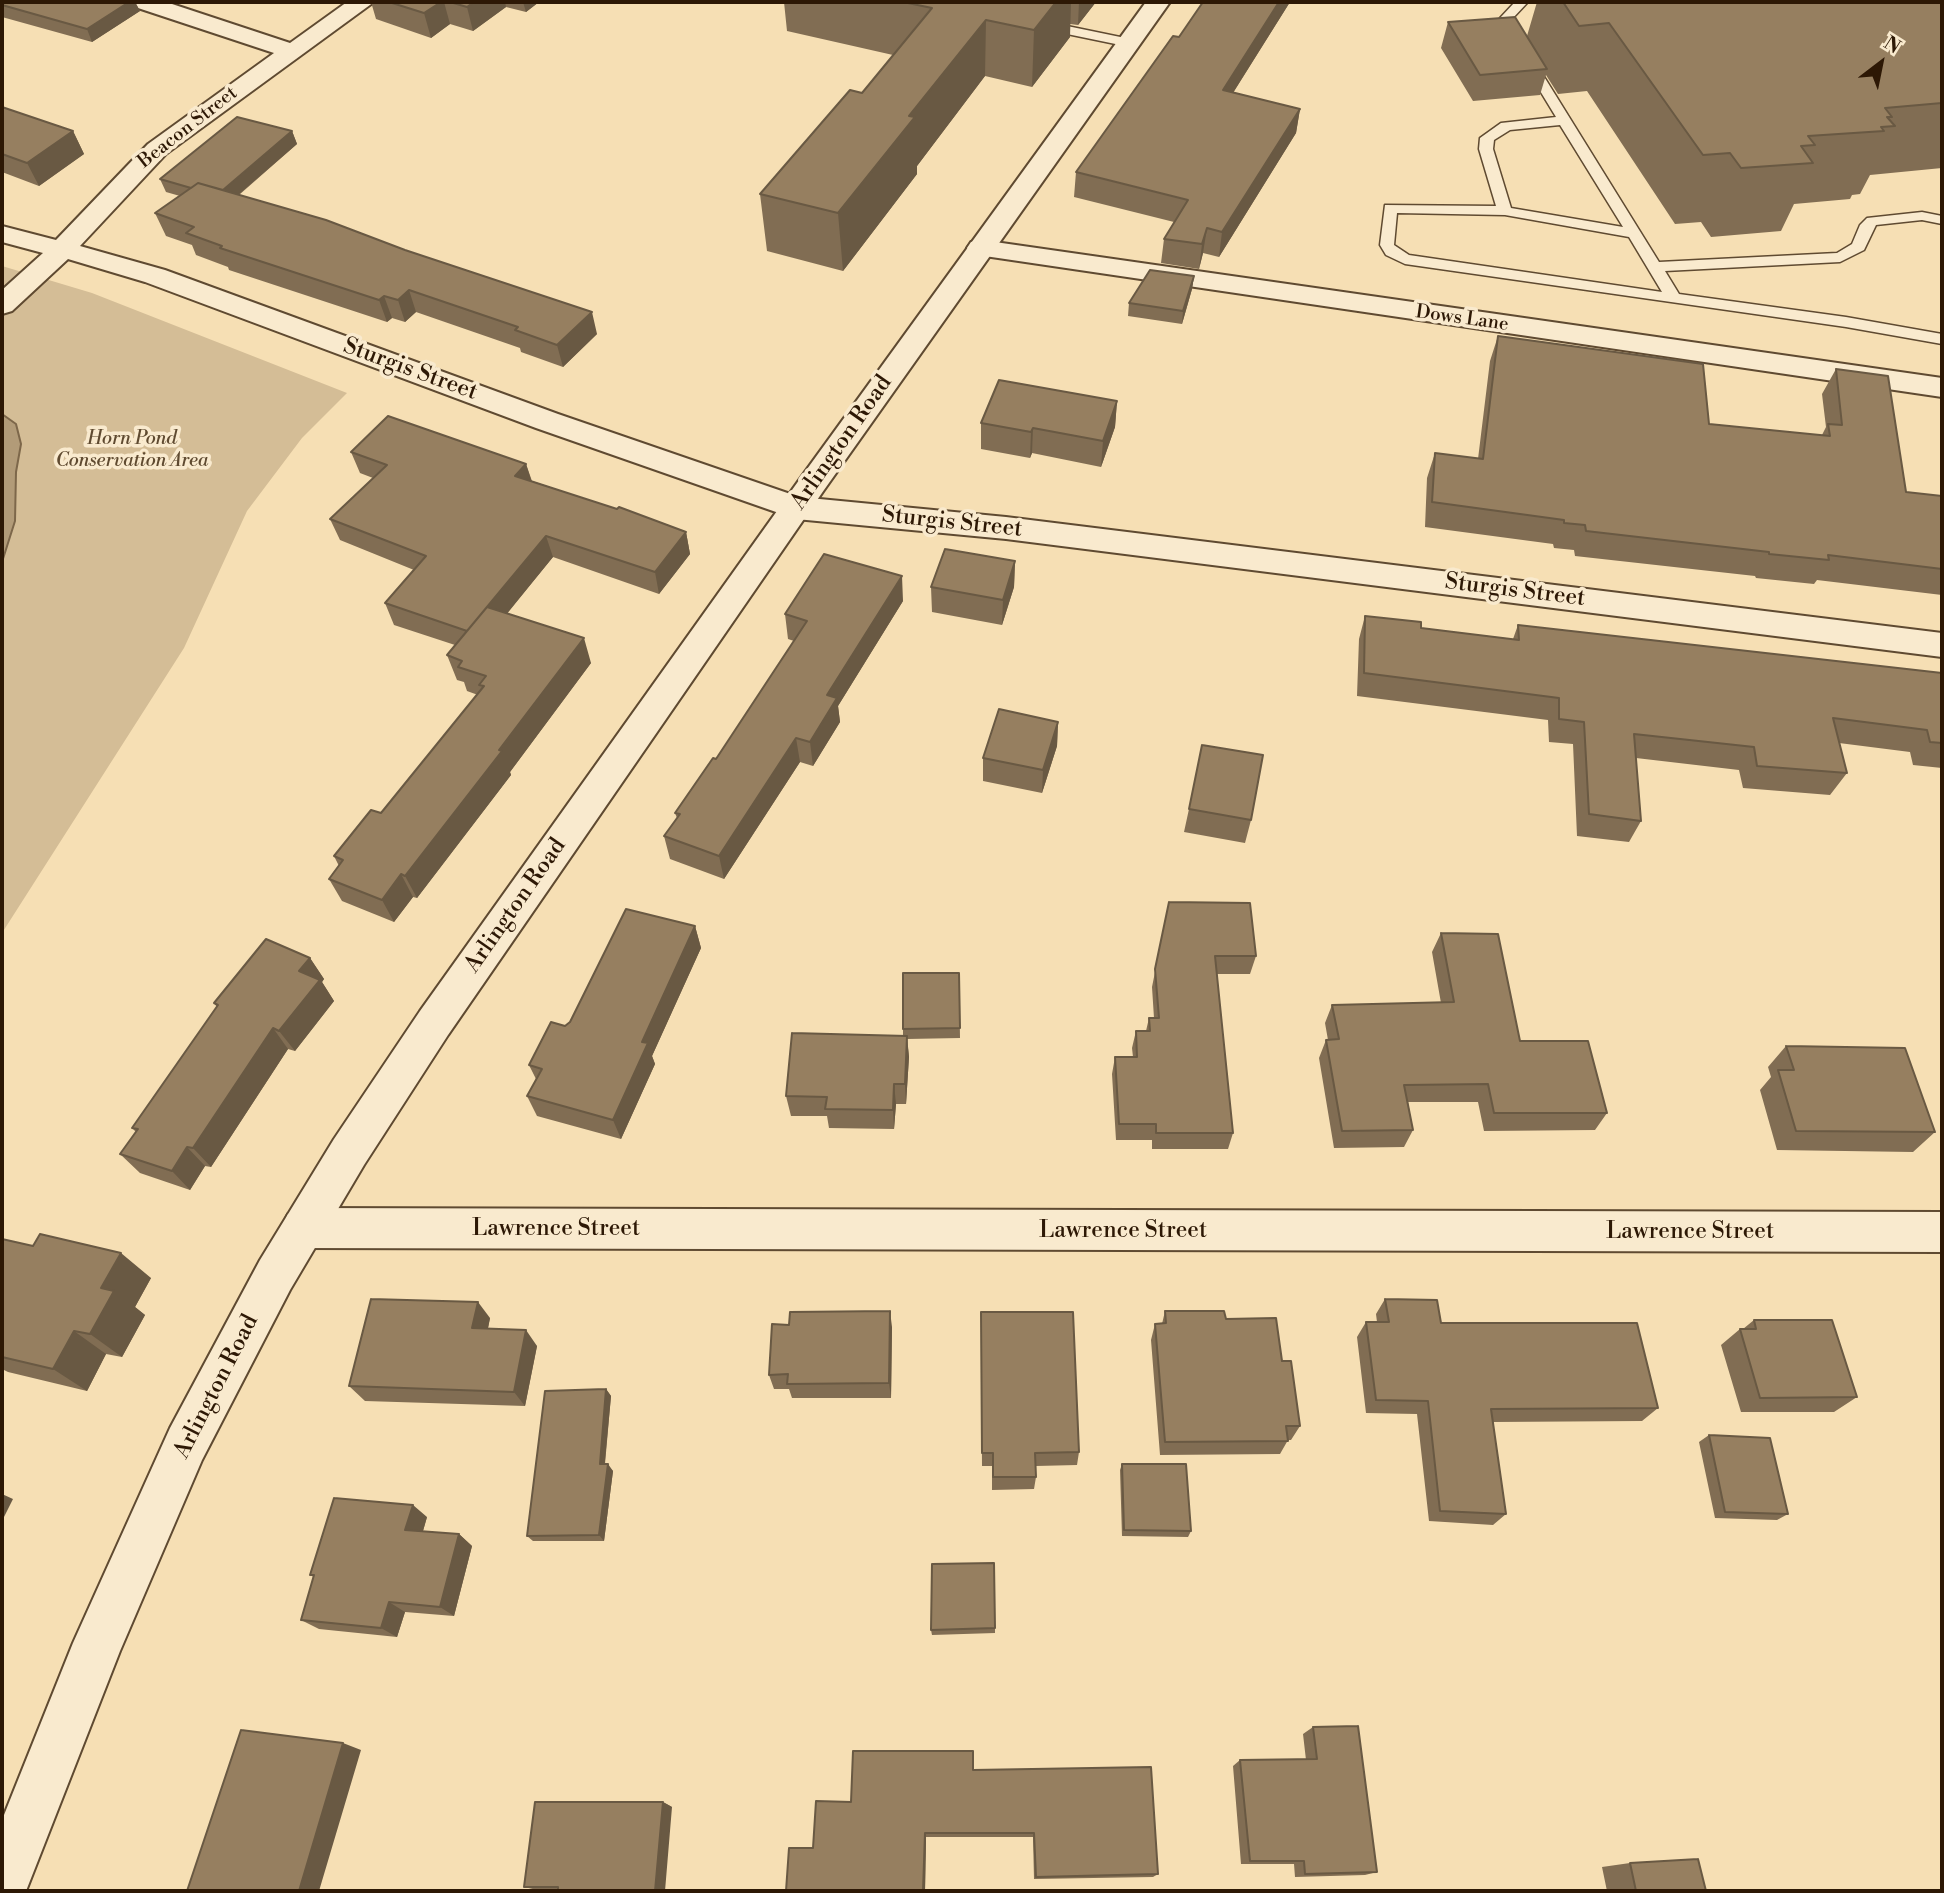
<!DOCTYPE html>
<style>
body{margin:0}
#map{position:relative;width:1944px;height:1893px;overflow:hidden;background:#f6dfb4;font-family:"Libre Bodoni",serif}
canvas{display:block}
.frame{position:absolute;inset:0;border:4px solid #2d1805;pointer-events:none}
.north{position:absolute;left:1846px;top:28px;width:70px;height:70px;-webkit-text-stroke:5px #f9eace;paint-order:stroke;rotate:32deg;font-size:19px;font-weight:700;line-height:28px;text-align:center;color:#2d1805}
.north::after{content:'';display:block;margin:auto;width:24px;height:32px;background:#2d1805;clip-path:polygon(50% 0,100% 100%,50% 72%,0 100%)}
</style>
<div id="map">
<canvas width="1944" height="1893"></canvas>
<div class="frame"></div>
<div class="north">N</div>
</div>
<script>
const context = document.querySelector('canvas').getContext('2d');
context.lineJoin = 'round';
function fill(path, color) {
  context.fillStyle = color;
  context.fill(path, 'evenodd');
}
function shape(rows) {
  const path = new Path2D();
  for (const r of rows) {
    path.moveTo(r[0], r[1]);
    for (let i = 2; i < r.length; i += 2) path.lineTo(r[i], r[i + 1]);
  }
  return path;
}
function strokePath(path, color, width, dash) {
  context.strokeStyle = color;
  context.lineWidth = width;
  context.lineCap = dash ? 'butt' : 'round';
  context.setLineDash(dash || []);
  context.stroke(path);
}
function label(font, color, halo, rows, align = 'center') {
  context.font = font + ' "Libre Bodoni",serif';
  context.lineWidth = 7;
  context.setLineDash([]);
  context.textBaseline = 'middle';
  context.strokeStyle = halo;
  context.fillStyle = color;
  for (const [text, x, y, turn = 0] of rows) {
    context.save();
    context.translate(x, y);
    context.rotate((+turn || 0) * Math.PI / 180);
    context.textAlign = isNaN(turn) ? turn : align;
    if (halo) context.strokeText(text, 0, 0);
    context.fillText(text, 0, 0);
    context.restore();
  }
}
fill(shape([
 [2,266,92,293,347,393,302,438,247,511,184,648,2,933]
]), '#d4bd96');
const water = shape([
 [2,414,16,424,21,444,16,472,15,521,2,562,2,414]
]);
fill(water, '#b29b78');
strokePath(water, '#7d674a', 2);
const service = shape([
 [1515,2,1528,2,1512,19,1512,25,1659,262,1837,253,1852,244,1860,225,1867,218,1922,212,1942,216,1942,224,1922,220,1876,225,1864,250,1840,262,1665,271,1679,294,1846,317,1942,334,1942,344,1846,327,1405,264,1386,255,1380,245,1385,205,1496,206,1479,149,1480,138,1501,123,1556,117,1500,25,1500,18,1515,2],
 [1560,125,1623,227,1511,208,1493,149,1494,140,1510,130,1560,125],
 [1397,213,1505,215,1629,237,1662,292,1409,255,1394,245,1397,213],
 [1043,21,1130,39,1137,43,1130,47,1038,28,1037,25,1043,21]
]);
const minor = shape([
 [131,2,166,2,290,43,347,2,374,2,166,154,80,246,165,270,558,414,799,497,1006,517,1942,633,1942,657,1006,539,796,519,536,428,145,282,68,259,12,311,2,314,2,290,43,253,2,242,2,226,56,240,148,144,274,53,135,7,131,2],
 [981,240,1942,378,1942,397,971,254,967,248,971,242,981,240],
 [303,1208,1942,1212,1942,1252,303,1248,288,1242,282,1228,288,1214,303,1208]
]);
const tertiary = shape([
 [1146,2,1170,2,824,490,448,1035,364,1165,290,1290,202,1460,120,1651,26,1891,2,1891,2,1820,73,1643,170,1428,260,1260,334,1139,420,1011,802,476,1146,2]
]);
strokePath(service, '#5f4a31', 3);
strokePath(minor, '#5f4a31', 4);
strokePath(tertiary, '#5f4a31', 4);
fill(service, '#f9eace');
fill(minor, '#f9eace');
fill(tertiary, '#f9eace');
fill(shape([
 [2,2,135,2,140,11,92,42,2,17],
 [371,2,539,2,526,12,506,7,473,31,450,24,431,38,376,19],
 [784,2,1096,2,1078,25,1070,24,1070,37,1032,87,985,76,917,166,917,174,843,271,767,251,760,194,862,93,893,55,787,31],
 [1203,2,1290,2,1233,93,1300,109,1296,133,1219,257,1203,253,1199,269,1161,263,1164,239,1174,222,1074,197,1076,172,1179,37],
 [1537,2,1942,2,1942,168,1870,175,1860,194,1852,195,1850,199,1794,204,1781,231,1711,237,1701,222,1675,224,1587,91,1558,94,1546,75,1540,95,1473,101,1441,48,1448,22,1527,36],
 [2,107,73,131,84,154,39,186,2,172],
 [292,131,297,144,239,195,597,334,563,367,521,352,520,348,416,312,405,322,392,318,387,322,229,270,228,267,196,255,192,245,166,236,155,213,180,196,166,192,160,179],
 [1194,276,1192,289,1182,324,1128,316,1129,303],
 [1498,336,1709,424,1822,435,1826,427,1822,394,1836,369,1906,492,1942,496,1942,595,1817,580,1814,584,1756,578,1755,576,1575,556,1574,550,1554,548,1553,544,1425,527,1427,478,1435,453,1478,459,1490,361],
 [1117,401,1115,427,1101,467,1032,453,1030,458,981,449,981,423],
 [351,452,526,464,532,481,686,532,690,554,659,594,553,557,507,613,591,663,510,772,511,775,417,898,413,897,394,922,342,901,329,879,339,866,334,856,381,813,478,695,467,691,464,682,457,680,447,655,455,645,394,625,385,603,414,570,340,540,330,519,373,478,360,473],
 [1015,561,1014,587,1002,625,932,612,931,587],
 [903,601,838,706,840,722,813,766,800,762,724,879,670,859,664,836,677,818,675,813,716,759,794,641,788,639,785,614],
 [1365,616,1421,628,1513,639,1518,625,1942,673,1942,768,1913,765,1910,752,1839,743,1847,773,1830,795,1743,788,1739,770,1636,758,1641,821,1629,842,1577,836,1573,744,1549,742,1548,720,1357,696,1359,639],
 [1058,722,1057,746,1042,793,983,781,983,758],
 [1189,809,1251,820,1245,843,1184,832],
 [1169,902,1256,956,1250,974,1217,974,1233,1133,1228,1149,1152,1149,1152,1140,1116,1140,1112,1074,1115,1057,1133,1057,1132,1048,1136,1031,1146,1031,1149,1018,1154,1018,1152,987],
 [695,926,701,948,652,1056,655,1064,621,1139,537,1116,527,1096,536,1079,529,1065,565,1026],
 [1441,933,1520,1041,1607,1113,1595,1130,1484,1131,1478,1102,1408,1102,1413,1130,1404,1147,1334,1148,1319,1058,1326,1040,1328,1040,1325,1023,1332,1005,1441,1003,1432,952],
 [310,958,324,979,322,982,334,1001,295,1051,288,1049,211,1167,205,1166,190,1190,140,1173,120,1154,136,1132,132,1128,217,1007,214,1003],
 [959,973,960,1038,907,1039,909,1057,906,1104,896,1104,894,1129,829,1128,827,1116,791,1116,786,1096,903,1036,903,1029],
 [1786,1046,1935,1132,1913,1152,1777,1150,1760,1090,1771,1077,1768,1067],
 [2,1239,151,1278,135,1307,145,1315,122,1357,106,1354,87,1391,8,1372,2,1369],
 [1385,1299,1441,1323,1658,1408,1642,1421,1493,1422,1506,1514,1493,1525,1429,1521,1417,1414,1366,1413,1357,1337,1366,1322,1377,1322,1376,1314],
 [1165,1311,1226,1319,1282,1361,1300,1426,1291,1440,1288,1440,1280,1454,1160,1455,1151,1340,1155,1324,1162,1324],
 [981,1312,1079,1452,1077,1465,1036,1466,1036,1477,1034,1489,992,1490,992,1466,982,1466],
 [490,1318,488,1328,537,1346,525,1406,365,1401,349,1386],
 [1754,1320,1857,1397,1834,1412,1741,1412,1721,1345,1740,1329,1743,1329],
 [789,1325,892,1327,891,1398,792,1398,789,1389,774,1389,769,1375],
 [606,1389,611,1396,605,1464,613,1471,604,1541,533,1541,527,1536],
 [1709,1435,1788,1514,1777,1520,1715,1518,1699,1442],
 [1122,1464,1191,1531,1188,1537,1122,1536,1120,1470],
 [427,1517,423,1531,459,1534,472,1546,454,1616,405,1612,397,1637,319,1629,301,1620,314,1577,310,1575],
 [995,1628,995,1633,932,1635,931,1630],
 [1313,1727,1377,1872,1365,1875,1295,1877,1294,1864,1241,1864,1233,1766,1240,1760,1306,1760,1303,1734],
 [973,1770,1158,1874,1153,1877,1034,1879,1033,1837,926,1837,925,1891,786,1891,813,1848,851,1802],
 [663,1802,672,1807,558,1889,537,1890,524,1887],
 [1630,1863,1706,1891,1607,1891,1602,1867]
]), '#816d53');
fill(shape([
 [129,2,135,2,140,11,92,42,87,29],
 [441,2,444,2,450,24,431,38,424,13],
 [474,2,505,2,506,7,473,31,467,7],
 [523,2,539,2,526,12],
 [1056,2,1071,2,1070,37,1032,87,1034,30],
 [1079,2,1096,2,1078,25],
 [1279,2,1290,2,1219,115,1223,90],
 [986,20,985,76,917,166,917,174,843,271,838,213,909,116],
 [1300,109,1296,133,1219,257,1222,232],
 [73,131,84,154,39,186,27,163],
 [292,131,297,144,223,208,217,195],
 [1207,228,1203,253,1199,269,1202,244],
 [1194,276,1192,289,1182,324,1183,311],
 [409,290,416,312,405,322,398,300],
 [384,296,392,318,387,322,379,300],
 [592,312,597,334,563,367,557,345],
 [1117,401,1115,427,1101,467,1103,441],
 [1033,428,1032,453,1030,458,1031,432],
 [526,464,533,486,515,476],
 [686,532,690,554,659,594,655,572],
 [546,536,553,557,476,652,468,631],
 [1015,561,1014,587,1002,625,1003,600],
 [902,576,903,601,838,706,840,722,813,766,810,742,827,695],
 [584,638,591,663,510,772,511,775,417,898,405,876],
 [1058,722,1057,746,1042,793,1043,770],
 [796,738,800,762,724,879,719,856],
 [401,874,413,897,394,922,382,900],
 [695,926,701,948,652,1056,655,1064,621,1139,613,1120,642,1042],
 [310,958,324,979,322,982,334,1001,295,1051,279,1031,299,971],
 [273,1028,288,1049,211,1167,193,1148],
 [907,1036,909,1057,906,1104,905,1084],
 [894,1084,896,1104,894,1129,893,1110],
 [187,1147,205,1166,190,1190,172,1171],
 [121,1253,151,1278,135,1307,145,1315,122,1357,90,1334,101,1288],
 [478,1302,490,1318,485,1343,472,1328],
 [890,1311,892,1327,891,1398,889,1383],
 [526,1330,537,1346,525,1406,514,1392],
 [74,1331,106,1354,87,1391,53,1369],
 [606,1389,611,1396,604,1471,600,1464],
 [608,1464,613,1471,604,1541,599,1535],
 [2,1494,13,1499,2,1521],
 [413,1505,427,1517,420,1541,405,1530],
 [459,1534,472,1546,454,1616,440,1607],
 [389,1602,405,1612,397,1637,381,1628],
 [343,1743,361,1750,319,1891,299,1891],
 [663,1802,672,1807,665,1891,655,1891],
 [925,1833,926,1837,925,1891,923,1891]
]), '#695943');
const building = shape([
 [2,2,129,2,87,29,2,5,2,2],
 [389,2,441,2,424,13,389,2],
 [450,2,474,2,467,7,450,2],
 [903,2,1056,2,1034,30,986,20,909,116,915,117,838,213,760,194,850,90,862,93,932,8,903,2],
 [1203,2,1279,2,1223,90,1300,109,1222,232,1207,228,1202,244,1164,239,1188,200,1076,172,1173,36,1179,37,1203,2],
 [1563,2,1942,2,1942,103,1885,108,1892,117,1887,117,1895,126,1881,127,1884,131,1808,136,1815,145,1801,146,1813,163,1741,168,1730,153,1703,155,1609,23,1579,26,1563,2],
 [1515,17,1547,69,1480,75,1448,22,1515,17],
 [2,107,73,131,27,163,2,154,2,107],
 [237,117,292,131,223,190,198,183,191,188,160,179,237,117],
 [198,183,326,220,405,250,592,312,557,345,515,330,518,327,409,290,398,300,384,296,379,300,220,248,222,246,186,233,194,227,155,213,198,183],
 [1150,270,1194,276,1183,311,1129,303,1150,270],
 [1498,336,1703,364,1709,424,1830,436,1828,424,1842,425,1836,369,1888,376,1906,492,1942,496,1942,569,1828,555,1829,560,1769,554,1769,552,1586,531,1585,525,1564,523,1564,520,1432,502,1435,453,1483,459,1498,336],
 [999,380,1117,401,1103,441,1033,428,1031,432,981,423,999,380],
 [388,416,526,464,515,476,617,509,619,507,686,532,655,572,546,536,467,631,385,603,426,556,330,519,387,465,351,452,388,416],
 [945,549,1015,561,1003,600,931,587,945,549],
 [824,554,902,576,827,695,837,698,810,742,796,738,719,856,664,836,680,814,675,813,713,758,716,759,807,621,785,614,824,554],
 [487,607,584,638,499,750,502,751,405,876,401,874,382,900,329,879,343,860,334,856,371,810,381,813,484,686,479,685,486,676,458,667,462,661,447,655,487,607],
 [1365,616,1421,622,1421,628,1519,640,1518,625,1942,673,1942,743,1930,742,1927,730,1833,718,1847,773,1757,766,1754,747,1634,734,1641,821,1589,814,1584,722,1559,719,1559,698,1364,673,1365,616],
 [999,709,1058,722,1043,770,983,758,999,709],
 [1202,745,1263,755,1251,820,1189,809,1202,745],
 [1169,902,1250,903,1256,956,1215,956,1233,1133,1156,1133,1156,1124,1119,1124,1115,1057,1137,1057,1136,1031,1150,1031,1149,1018,1159,1018,1155,969,1169,902],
 [626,909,695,926,642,1042,648,1043,613,1120,527,1096,542,1069,529,1065,551,1022,565,1026,570,1022,626,909],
 [1441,933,1498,934,1520,1041,1588,1041,1607,1113,1494,1113,1488,1084,1404,1085,1413,1130,1342,1131,1326,1040,1339,1039,1332,1005,1454,1002,1441,933],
 [266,939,310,958,299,971,320,980,279,1031,273,1028,193,1148,187,1147,172,1171,120,1154,138,1129,132,1128,218,1005,214,1003,266,939],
 [903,973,959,973,960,1028,903,1029,903,973],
 [792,1033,907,1036,905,1084,894,1084,893,1110,825,1109,827,1097,786,1096,792,1033],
 [1786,1046,1905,1048,1935,1132,1796,1131,1778,1070,1794,1070,1786,1046],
 [40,1234,121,1253,101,1288,114,1291,90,1334,74,1331,53,1369,2,1357,2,1239,33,1246,40,1234],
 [371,1299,478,1302,472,1328,526,1330,514,1392,349,1386,371,1299],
 [1385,1299,1437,1300,1441,1323,1637,1323,1658,1408,1491,1409,1506,1514,1440,1511,1428,1401,1376,1400,1366,1322,1389,1322,1385,1299],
 [890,1311,889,1383,787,1384,788,1374,769,1375,772,1324,789,1325,790,1312,890,1311],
 [1165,1311,1224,1311,1226,1319,1276,1318,1282,1361,1291,1361,1300,1426,1286,1426,1288,1441,1165,1442,1155,1324,1166,1323,1165,1311],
 [981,1312,1073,1312,1079,1452,1035,1453,1036,1477,993,1477,993,1453,982,1453,981,1312],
 [1754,1320,1832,1320,1857,1397,1760,1398,1740,1329,1756,1329,1754,1320],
 [606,1389,600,1464,608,1464,599,1535,527,1536,545,1391,606,1389],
 [1709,1435,1770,1438,1788,1514,1725,1512,1709,1435],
 [1122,1464,1186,1464,1191,1531,1124,1530,1122,1464],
 [334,1498,413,1505,405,1530,459,1534,440,1607,389,1602,381,1628,301,1620,314,1575,310,1575,334,1498],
 [994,1563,995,1628,931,1630,932,1564,994,1563],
 [1358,1726,1377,1872,1305,1874,1304,1861,1250,1861,1240,1760,1317,1759,1313,1727,1358,1726],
 [241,1730,343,1743,299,1891,187,1891,241,1730],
 [853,1751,973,1751,973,1770,1151,1767,1158,1874,1036,1877,1034,1833,925,1833,923,1891,786,1891,789,1848,813,1848,816,1801,851,1802,853,1751],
 [535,1802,663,1802,655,1891,558,1891,558,1887,524,1887,535,1802],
 [1698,1859,1706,1891,1636,1891,1630,1863,1698,1859]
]);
fill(building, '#967f60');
strokePath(building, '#695943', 2);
label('19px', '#2d1805', '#f9eace', [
 ["Beacon Street",188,128,-38],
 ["Dows Lane",1462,319,8]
]);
label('italic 19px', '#5f4a30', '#f9eace', [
 ["Horn Pond",132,439],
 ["Conservation Area",132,461]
]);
label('23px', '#2d1805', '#f9eace', [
 ["Sturgis Street",410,370,20],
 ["Arlington Road",842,443,-55],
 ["Sturgis Street",952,523,6],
 ["Sturgis Street",1515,591,7],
 ["Arlington Road",516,906,-55],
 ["Lawrence Street",556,1229],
 ["Lawrence Street",1123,1231],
 ["Lawrence Street",1690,1232],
 ["Arlington Road",217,1387,-63]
]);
</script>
